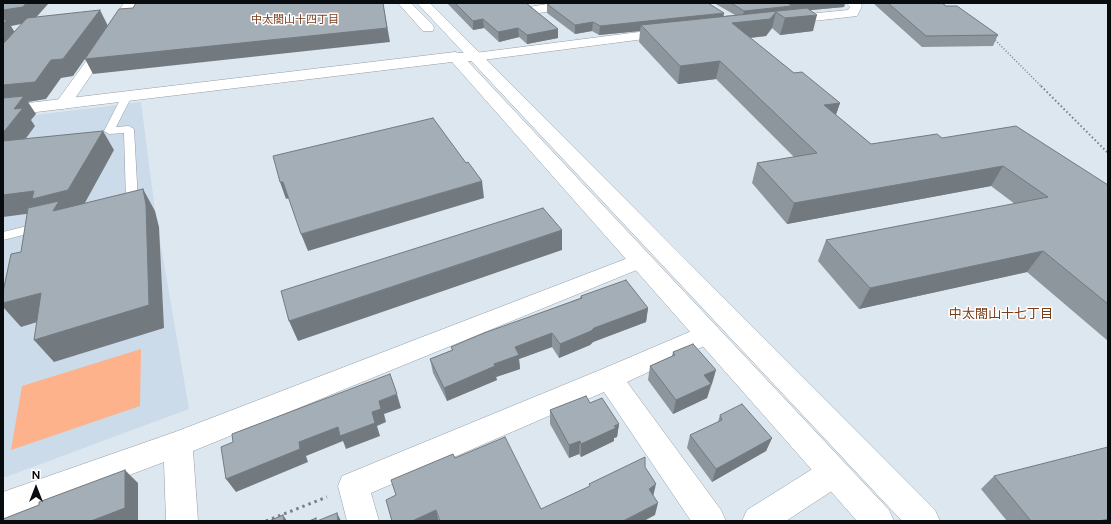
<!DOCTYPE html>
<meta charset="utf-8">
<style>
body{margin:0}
#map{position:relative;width:1111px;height:524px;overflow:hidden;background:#dde7f0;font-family:Figtree,sans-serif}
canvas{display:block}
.frame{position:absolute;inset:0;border:4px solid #090c0f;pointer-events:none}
.north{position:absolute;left:16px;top:468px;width:40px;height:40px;-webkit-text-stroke:3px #fff;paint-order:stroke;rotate:0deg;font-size:11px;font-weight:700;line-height:16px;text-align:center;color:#090c0f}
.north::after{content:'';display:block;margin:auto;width:14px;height:18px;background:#090c0f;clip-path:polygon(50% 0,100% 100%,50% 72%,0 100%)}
</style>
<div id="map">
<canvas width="1111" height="524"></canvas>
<div class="frame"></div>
<div class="north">N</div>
</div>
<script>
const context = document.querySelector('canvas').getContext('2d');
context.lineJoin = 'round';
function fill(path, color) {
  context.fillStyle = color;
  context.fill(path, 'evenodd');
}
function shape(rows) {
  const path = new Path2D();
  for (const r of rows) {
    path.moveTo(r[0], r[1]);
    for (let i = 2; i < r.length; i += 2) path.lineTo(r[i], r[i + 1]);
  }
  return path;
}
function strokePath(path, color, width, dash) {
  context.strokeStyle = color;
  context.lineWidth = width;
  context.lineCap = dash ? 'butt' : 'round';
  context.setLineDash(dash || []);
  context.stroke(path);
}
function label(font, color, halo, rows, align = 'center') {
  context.font = font + ' Figtree,"Noto Sans JP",sans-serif';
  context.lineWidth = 3;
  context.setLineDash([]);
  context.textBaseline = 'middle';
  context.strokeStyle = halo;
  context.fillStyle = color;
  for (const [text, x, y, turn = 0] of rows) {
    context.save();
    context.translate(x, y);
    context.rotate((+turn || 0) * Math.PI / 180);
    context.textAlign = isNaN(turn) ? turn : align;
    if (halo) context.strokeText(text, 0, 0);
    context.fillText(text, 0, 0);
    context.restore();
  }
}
fill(shape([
 [141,102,155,211,189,409,3,478,3,119]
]), '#cbdbe9');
fill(shape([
 [141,349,140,406,11,450,22,386]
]), '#fdb28c');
const lane = shape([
 [127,93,132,96,116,127,129,126,134,129,138,202,136,205,123,208,119,207,117,204,119,201,126,200,124,133,109,134,104,131,122,96,127,93],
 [43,222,48,223,50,226,48,229,3,240,3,232,43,222]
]);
const street = shape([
 [124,3,136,3,100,62,69,107,63,109,57,107,55,104,87,60,124,3],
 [553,3,581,3,579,6,575,7,533,14,529,13,527,10,529,7,553,3],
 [846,3,860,3,862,6,857,16,787,24,783,23,781,20,783,17,787,16,848,10,850,7,846,3],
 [670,28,675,29,677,32,675,35,475,61,455,61,450,60,448,57,450,54,455,53,475,53,670,28],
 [641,253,649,255,652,260,649,265,193,451,198,521,166,521,164,462,7,521,3,521,3,492,175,432,641,253],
 [708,324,717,326,720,333,717,340,627,382,721,510,726,521,691,521,604,392,371,493,379,521,347,521,338,486,342,476,600,370,708,324],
 [833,459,844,463,848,473,844,483,786,521,742,521,747,510,822,463,833,459]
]);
const secondary = shape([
 [398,3,411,3,433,25,434,28,433,31,423,31,398,3],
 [417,3,430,3,935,510,940,521,902,521,417,3],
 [455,52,460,53,889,510,894,521,857,521,452,62,3,116,3,106,455,52]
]);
strokePath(lane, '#959ea6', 1);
strokePath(street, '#959ea6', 1);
strokePath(secondary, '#959ea6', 1);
strokePath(shape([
 [993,38,1042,87]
]), '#787e85', 1.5, [1, 2]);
strokePath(shape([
 [1041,86,1108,153]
]), '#787e85', 2, [1.5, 2.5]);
strokePath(shape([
 [266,521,327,497]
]), '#787e85', 3, [2.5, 4]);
fill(lane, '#fff');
fill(street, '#fff');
fill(secondary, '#fff');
fill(shape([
 [447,3,526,3,558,29,558,38,527,44,519,37,499,42,484,28,473,30],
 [714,3,845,3,844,7,811,10,813,31,780,35,772,28,766,36,750,38,794,73,840,103,836,115,871,144,942,138,1108,185,1108,341,1027,272,859,309,818,261,826,240,1015,204,991,186,787,224,752,183,757,163,794,157,716,79,678,84,639,42,640,31,599,35,592,31,575,34,547,13,547,4,724,16,735,15],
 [873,3,942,3,946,6,998,35,993,46,922,47],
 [581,296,648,308,646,322,593,342,590,345,559,358,552,347,519,359,520,369,496,377,497,380,447,401,433,373,430,359,452,350,451,347,580,298],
 [673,352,712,384,707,398,673,414,648,380,650,366,672,356],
 [550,410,619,424,617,437,614,438,614,441,581,457,579,454,569,458,550,424],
 [720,415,772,438,766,451,712,482,687,448,690,435,718,422],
 [994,476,1108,521,1007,521,981,489]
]), '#8d969d');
fill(shape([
 [26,3,49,3,32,22,11,26,17,36,3,51,3,10],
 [383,3,390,42,93,74,85,59],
 [535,3,544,3,536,4],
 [799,3,845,3,844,7,790,12,776,12,772,28,766,36,728,40,732,23,742,19,744,11],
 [100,10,108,26,73,76,61,78,46,99,28,102,36,114,31,120,35,126,10,160,3,151,3,85,51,60],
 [724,13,723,22,641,25,640,31,599,35,600,26],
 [817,15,813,31,780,35,785,18],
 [483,19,484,28,473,30,473,21],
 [593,22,592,31,575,34,575,25],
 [518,28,519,37,499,42,498,32],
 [558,29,558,38,527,44,527,35],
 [720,61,716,79,678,84,680,66],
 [840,103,833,122,824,105],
 [103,131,114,150,81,210,41,212,3,217,3,195],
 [1003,166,991,186,787,224,794,203],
 [482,181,484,198,308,251,301,234],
 [280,182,283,182,289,198,286,199],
 [143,189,155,211,159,227,164,328,54,362,34,340],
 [562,230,562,250,298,341,289,321],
 [1043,251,1027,272,859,309,870,288],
 [41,293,60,315,21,327,3,307,3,303],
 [648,308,646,322,593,342,590,345,559,358,560,344,594,328],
 [552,333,552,347,519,359,520,369,496,377,497,380,447,401,444,388,494,364,515,347],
 [716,370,712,384,700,389,704,375],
 [711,384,707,398,673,414,676,400],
 [397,394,401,408,384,414,386,422,377,426,380,436,346,449,343,441,306,456,308,462,236,492,226,479,299,442,372,412,379,401],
 [619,424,617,437,614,438,614,441,581,457,581,444],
 [772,438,766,451,712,482,716,469],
 [580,441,579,454,569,458,569,445],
 [125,470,138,483,138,520,136,521,91,521],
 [656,484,653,497,649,489],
 [658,503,655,515,644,521,623,521],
 [436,510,439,521,412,521],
 [337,513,341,521,338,521],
 [283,515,287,521,284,521],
 [1108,519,1108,521,1099,521]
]), '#737a7f');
const building = shape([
 [3,3,26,3,23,7,3,10,3,3],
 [136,3,383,3,387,28,85,59,119,9,133,8,136,3],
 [455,3,526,3,558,29,527,35,518,28,498,32,483,19,473,21,455,3],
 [554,3,708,3,724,13,600,26,593,22,575,25,547,4,554,3],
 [731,3,799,3,789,4,792,6,744,11,731,3],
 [888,3,942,3,946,6,957,6,998,35,926,36,888,3],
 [807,8,817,15,785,18,776,12,770,19,732,23,794,73,802,72,840,103,824,105,871,144,937,134,942,138,1016,126,1108,185,1108,304,1043,251,870,288,826,240,1048,197,1003,166,794,203,757,163,817,153,720,61,680,66,641,25,807,8],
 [100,10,63,59,51,60,35,82,3,85,3,44,27,18,100,10],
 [3,20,7,20,3,24,3,20],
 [24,96,14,109,23,108,3,133,3,98,24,96],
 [433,118,466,163,468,162,482,181,301,234,283,182,280,182,273,156,433,118],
 [103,131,68,190,32,199,34,191,3,195,3,141,103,131],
 [143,189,146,205,149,305,34,340,41,293,3,303,3,292,11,254,21,252,28,208,59,201,53,211,143,189],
 [543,208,562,230,289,321,281,291,543,208],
 [626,280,648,308,594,328,591,331,560,344,552,333,515,347,519,355,494,364,495,366,444,388,430,359,453,350,451,347,484,333,582,298,581,296,626,280],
 [693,344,716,370,704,375,711,384,676,400,650,366,675,355,673,352,693,344],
 [390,374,397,394,379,401,381,409,372,412,375,423,340,436,338,427,299,442,300,449,226,479,221,447,233,442,232,434,390,374],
 [586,396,590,403,602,398,619,424,614,426,616,428,581,444,580,441,569,445,550,410,586,396],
 [742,404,772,438,716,469,690,435,722,420,720,415,742,404],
 [505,437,541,509,590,486,589,484,645,457,645,467,656,484,649,489,658,503,623,521,440,521,436,510,412,521,392,521,386,500,396,495,391,480,453,454,455,458,505,437],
 [1108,447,1108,519,1099,521,1031,521,994,476,1108,447],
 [125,470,125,508,91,521,3,521,3,519,39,505,39,502,125,470],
 [337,513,338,521,317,521,337,513],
 [283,515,284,521,269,521,283,515],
 [316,518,316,521,309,521,316,518]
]);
fill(building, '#a4aeb6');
strokePath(building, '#737a7f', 1);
label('11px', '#7c3d19', '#fff', [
 ["中太閤山十四丁目",295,20]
]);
label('13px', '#7c3d19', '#fff', [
 ["中太閤山十七丁目",1001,314]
]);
</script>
